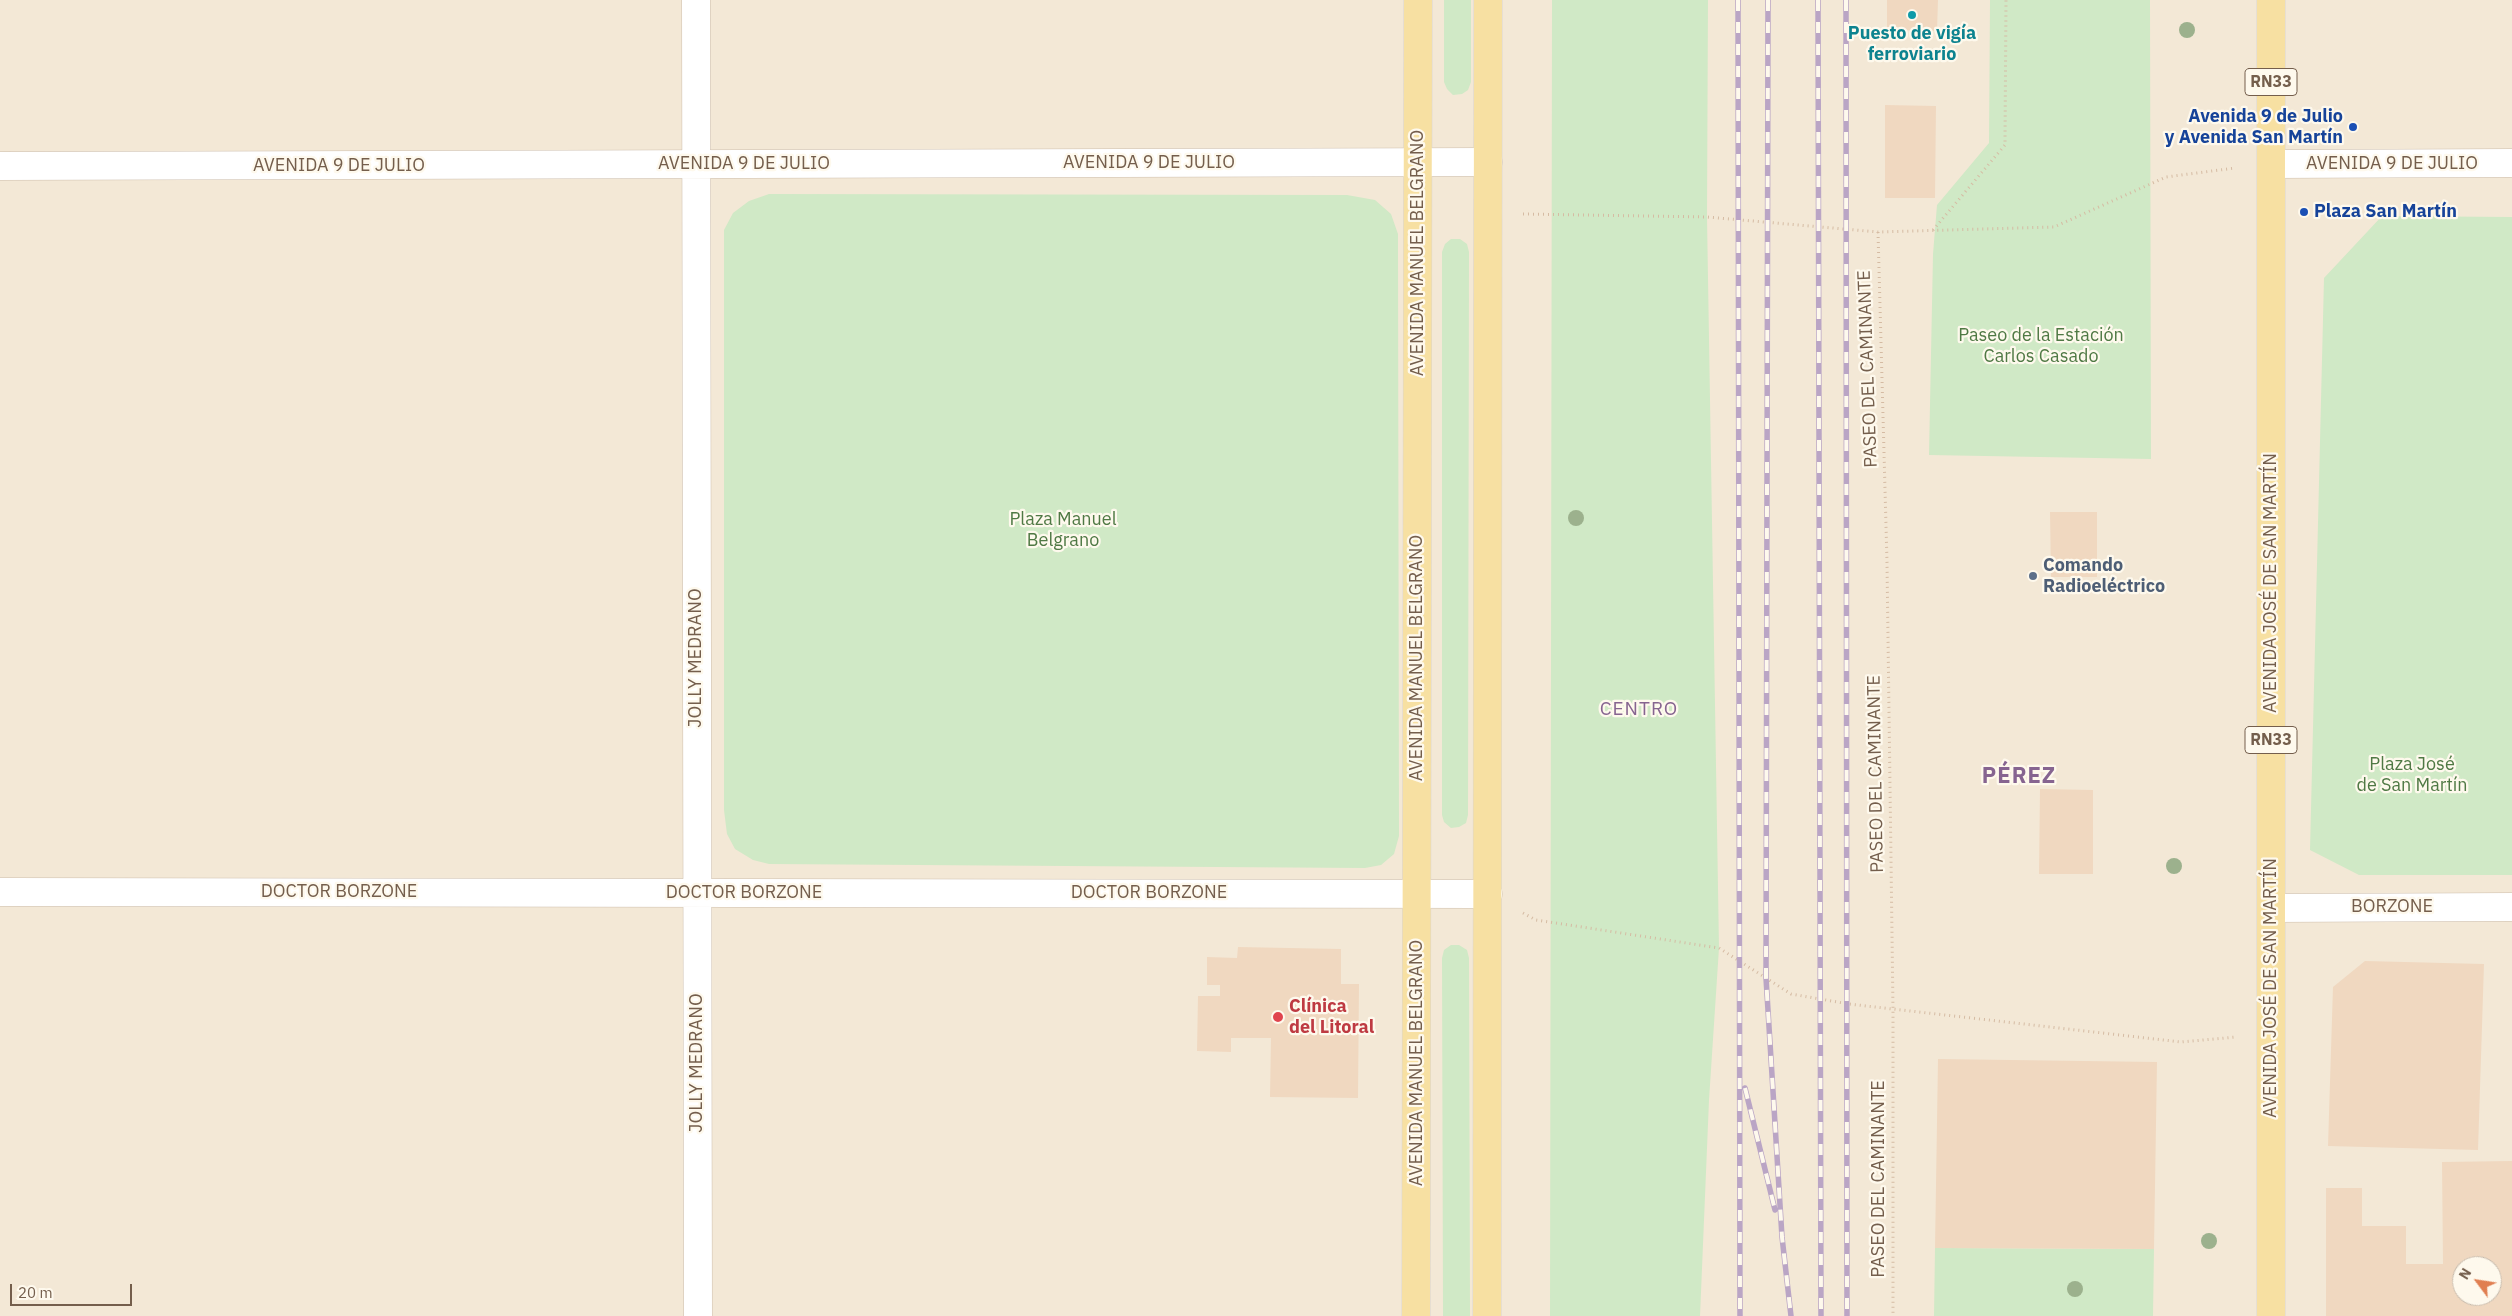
<!DOCTYPE html>
<meta charset="utf-8">
<style>
body{margin:0}
#map{position:relative;width:2512px;height:1316px;overflow:hidden;background:#fbf6e7;font-family:"IBM Plex Sans",sans-serif}
canvas{display:block}
.north{position:absolute;left:2452px;top:1256px;width:50px;height:50px;box-sizing:border-box;background:#fef9ed;border:1px solid #c7bbad;border-radius:50%;rotate:301deg;font-size:14px;font-weight:700;line-height:20px;text-align:center;color:#745e4c}
.north::after{content:'';display:block;margin:auto;width:18px;height:22px;background:#e07f51;clip-path:polygon(50% 0,100% 100%,50% 72%,0 100%)}
.scale{position:absolute;left:10px;top:1284px;width:122px;height:22px;box-sizing:border-box;border:2px solid #745e4c;border-top:0;padding-left:6px;font-size:15px;line-height:18px;white-space:nowrap;color:#745e4c;-webkit-text-stroke:4px #fef9ed;paint-order:stroke}
</style>
<div id="map">
<canvas width="2512" height="1316"></canvas>
<div class="north">N</div>
<div class="scale">20 m</div>
</div>
<script>
const context = document.querySelector('canvas').getContext('2d');
context.lineJoin = 'round';
function fill(path, color) {
  context.fillStyle = color;
  context.fill(path, 'evenodd');
}
function shape(rows) {
  const path = new Path2D();
  for (const r of rows) {
    path.moveTo(r[0], r[1]);
    for (let i = 2; i < r.length; i += 2) path.lineTo(r[i], r[i + 1]);
  }
  return path;
}
function strokePath(path, color, width, dash) {
  context.strokeStyle = color;
  context.lineWidth = width;
  context.lineCap = dash ? 'butt' : 'round';
  context.setLineDash(dash || []);
  context.stroke(path);
}
function label(font, color, halo, rows, align = 'center') {
  context.font = font + ' "IBM Plex Sans",sans-serif';
  context.lineWidth = 4.5;
  context.setLineDash([]);
  context.textBaseline = 'middle';
  context.strokeStyle = halo;
  context.fillStyle = color;
  for (const [text, x, y, turn = 0] of rows) {
    context.save();
    context.translate(x, y);
    context.rotate((+turn || 0) * Math.PI / 180);
    context.textAlign = isNaN(turn) ? turn : align;
    if (halo) context.strokeText(text, 0, 0);
    context.fillText(text, 0, 0);
    context.restore();
  }
}
fill(shape([
 [0,0,2512,0,2512,1316,0,1316],
 [2462,1266,2492,1266,2492,1296,2462,1296]
]), '#f3e8d6');
fill(shape([
 [1444,0,1471,0,1471,82,1468,90,1462,94,1453,95,1447,89,1444,82],
 [1552,0,1708,0,1707,217,1719,948,1709,1100,1700,1316,1550,1316],
 [1990,0,2150,0,2151,459,1929,455,1933,254,1937,205,1989,143],
 [769,194,1347,195,1375,200,1391,214,1398,234,1398,248,1399,836,1394,854,1381,865,1365,868,769,864,753,860,735,849,727,834,724,810,724,230,733,213,749,201],
 [2382,216,2512,217,2512,875,2359,875,2310,850,2324,278],
 [1451,239,1460,239,1467,244,1469,252,1468,815,1466,823,1459,827,1451,828,1444,822,1442,815,1442,252,1445,244],
 [1451,945,1459,945,1467,950,1469,958,1470,1316,1443,1316,1442,958,1444,950],
 [1935,1248,2154,1249,2153,1316,1934,1316]
]), '#d0e9c6');
fill(shape([
 [1887,0,1938,0,1937,31,1887,30],
 [1885,105,1936,106,1935,198,1885,198],
 [2050,512,2097,512,2097,577,2051,577],
 [2040,789,2093,790,2093,874,2039,874],
 [1238,947,1341,949,1341,984,1359,984,1358,1098,1270,1097,1271,1038,1231,1038,1231,1052,1197,1051,1198,996,1220,996,1220,985,1207,985,1207,957,1237,958],
 [2365,961,2484,964,2478,1150,2328,1146,2333,987],
 [1938,1059,2157,1062,2154,1249,1935,1248],
 [2512,1161,2512,1316,2326,1316,2326,1188,2362,1188,2362,1226,2406,1226,2406,1264,2443,1264,2442,1162],
 [2462,1266,2492,1266,2492,1296,2462,1296]
]), '#f0d8c0');
const minor = shape([
 [696,0,698,1316],
 [2272,164,2512,163],
 [0,166,1488,162],
 [0,892,1488,894],
 [2272,908,2512,907]
]);
const major = shape([
 [2271,0,2271,1316],
 [1416,1316,1418,0],
 [1487,1316,1488,0]
]);
strokePath(minor, '#cdbead', 29);
strokePath(major, '#dbd5d0', 29);
strokePath(shape([
 [1523,214,1707,217,1878,232,2054,227,2166,177,2235,168],
 [1933,230,2005,145,2006,0],
 [1878,232,1887,562,1893,1009,1893,1316],
 [1523,913,1536,920,1719,948,1791,994,1849,1004,2181,1042,2236,1037]
]), '#d5bba3', 3, [1, 4]);
strokePath(minor, '#fff', 28);
strokePath(major, '#f7e0a2', 28);
const rail = shape([
 [1738,0,1740,1316],
 [1768,0,1766,978,1782,1237,1791,1316],
 [1818,0,1821,1316],
 [1846,0,1847,1316],
 [1745,1088,1775,1210]
]);
strokePath(rail, '#baa5c5', 5.5);
strokePath(rail, '#fef9ed', 4, [11]);
context.fillStyle = '#9cb18d';
for (const [x, y] of [
 [2187,30],
 [1576,518],
 [2174,866],
 [2209,1241],
 [2075,1289]
]) {
  context.beginPath();
  context.arc(x, y, 8, 0, 2 * Math.PI);
  context.fill();
}
for (const [x, y, r, color] of [
 [1912,15,5,"#0f9aa8"],
 [2353,127,5,"#1a4fb4"],
 [2304,212,5,"#1a4fb4"],
 [2033,576,5,"#5c6f8a"],
 [1278,1017,6,"#e0444e"]
]) {
  const dot = new Path2D();
  dot.arc(x, y, r, 0, 2 * Math.PI);
  context.fillStyle = color;
  context.fill(dot);
  strokePath(dot, '#fef9ed', 2);
}
for (const [x, y, w] of [
 [2271,82,52],
 [2271,740,52]
]) {
  const box = new Path2D();
  box.roundRect(x - w / 2, y - 13.5, w, 27, 4);
  context.fillStyle = '#fef9ed';
  context.fill(box);
  strokePath(box, '#745e4c', 1);
}
label('bold 16px', '#745e4c', null, [
 ["RN33",2271,82],
 ["RN33",2271,740]
]);
label('bold 18px', '#0d838f', '#fef9ed', [
 ["Puesto de vigía",1912,34],
 ["ferroviario",1912,55]
]);
label('bold 18px', '#164399', '#fef9ed', [
 ["Avenida 9 de Julio",2343,117],
 ["y Avenida San Martín",2343,138],
 ["Plaza San Martín",2314,212,"left"]
], 'right');
label('18px', '#745e4c', '#fef9ed', [
 ["AVENIDA 9 DE JULIO",1149,163],
 ["AVENIDA 9 DE JULIO",744,164],
 ["AVENIDA 9 DE JULIO",2392,164],
 ["AVENIDA 9 DE JULIO",339,166],
 ["AVENIDA MANUEL BELGRANO",1418,253,-90],
 ["PASEO DEL CAMINANTE",1868,369,-92],
 ["AVENIDA JOSÉ DE SAN MARTÍN",2271,583,-90],
 ["JOLLY MEDRANO",696,658,-90],
 ["AVENIDA MANUEL BELGRANO",1417,658,-90],
 ["PASEO DEL CAMINANTE",1876,774,-91],
 ["DOCTOR BORZONE",339,892],
 ["DOCTOR BORZONE",744,893],
 ["DOCTOR BORZONE",1149,893],
 ["BORZONE",2392,907],
 ["AVENIDA JOSÉ DE SAN MARTÍN",2271,988,-90],
 ["JOLLY MEDRANO",697,1063,-90],
 ["AVENIDA MANUEL BELGRANO",1417,1063,-90],
 ["PASEO DEL CAMINANTE",1879,1179,-90]
]);
label('18px', '#4f7944', '#fef9ed', [
 ["Paseo de la Estación",2041,336],
 ["Carlos Casado",2041,357],
 ["Plaza Manuel",1063,520],
 ["Belgrano",1063,541],
 ["Plaza José",2412,765],
 ["de San Martín",2412,786]
]);
label('bold 18px', '#4e5e75', '#fef9ed', [
 ["Comando",2043,566],
 ["Radioeléctrico",2043,587]
], 'left');
label('bold 18px', '#be3a42', '#fef9ed', [
 ["Clínica",1289,1007],
 ["del Litoral",1289,1028]
], 'left');
context.letterSpacing = '1px';
label('19px', '#866490', '#fef9ed', [
 ["CENTRO",1639,710]
]);
context.letterSpacing = '0px';
context.letterSpacing = '1px';
label('bold 22px', '#866490', '#fef9ed', [
 ["PÉREZ",2019,777]
]);
context.letterSpacing = '0px';
</script>
